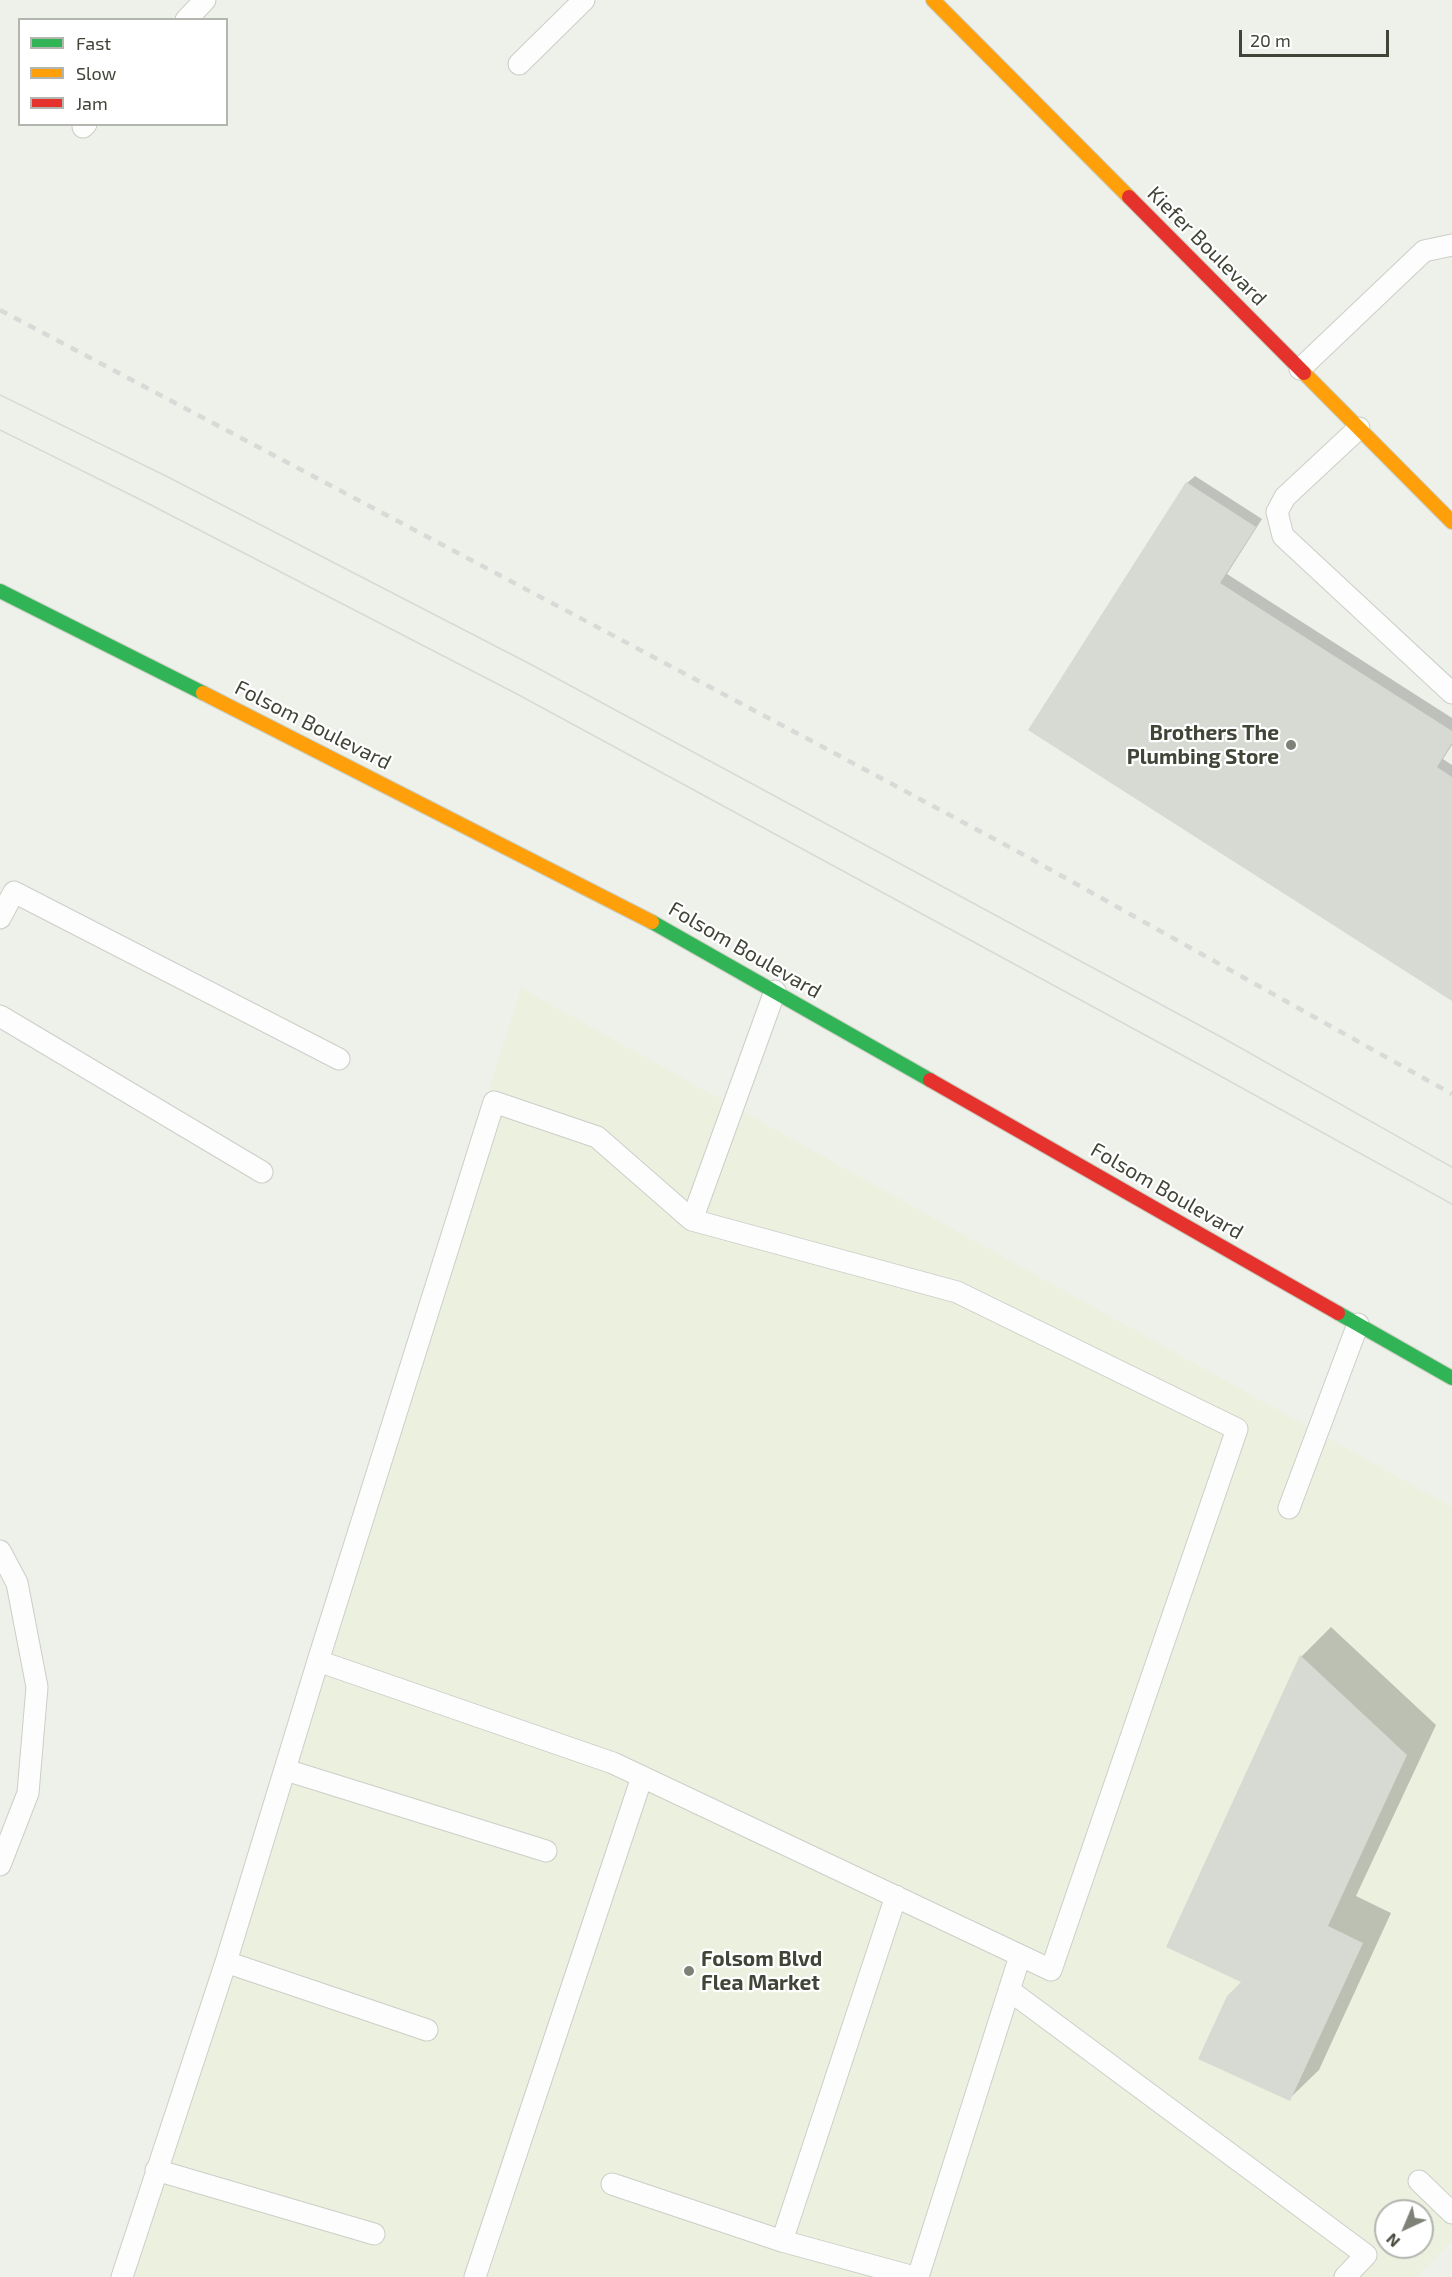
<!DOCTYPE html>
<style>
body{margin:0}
#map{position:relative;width:1452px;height:2277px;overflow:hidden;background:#eef0ea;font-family:"Exo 2",sans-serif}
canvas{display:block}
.legend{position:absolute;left:18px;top:18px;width:210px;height:108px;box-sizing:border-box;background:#fff;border:2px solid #b3b5af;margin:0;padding:8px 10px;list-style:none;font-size:18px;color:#414538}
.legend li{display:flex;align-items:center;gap:12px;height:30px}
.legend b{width:30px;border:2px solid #b3b5af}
.north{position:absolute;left:1374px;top:2199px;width:60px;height:60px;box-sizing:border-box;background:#fff;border:2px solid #b3b5af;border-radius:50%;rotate:224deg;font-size:16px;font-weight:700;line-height:24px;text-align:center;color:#414538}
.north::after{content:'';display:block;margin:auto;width:21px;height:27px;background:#7e8176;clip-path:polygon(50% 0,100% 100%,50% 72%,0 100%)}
.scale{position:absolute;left:1239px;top:30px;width:150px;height:27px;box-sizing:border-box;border:3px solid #414538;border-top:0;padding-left:8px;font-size:18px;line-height:21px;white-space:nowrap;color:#414538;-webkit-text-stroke:4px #fff;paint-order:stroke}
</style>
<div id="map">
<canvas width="1452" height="2277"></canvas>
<ul class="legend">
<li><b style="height:8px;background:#30b455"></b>Fast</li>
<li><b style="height:8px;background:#ff9f0a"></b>Slow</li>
<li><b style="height:8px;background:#e5322d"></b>Jam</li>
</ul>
<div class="north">N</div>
<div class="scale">20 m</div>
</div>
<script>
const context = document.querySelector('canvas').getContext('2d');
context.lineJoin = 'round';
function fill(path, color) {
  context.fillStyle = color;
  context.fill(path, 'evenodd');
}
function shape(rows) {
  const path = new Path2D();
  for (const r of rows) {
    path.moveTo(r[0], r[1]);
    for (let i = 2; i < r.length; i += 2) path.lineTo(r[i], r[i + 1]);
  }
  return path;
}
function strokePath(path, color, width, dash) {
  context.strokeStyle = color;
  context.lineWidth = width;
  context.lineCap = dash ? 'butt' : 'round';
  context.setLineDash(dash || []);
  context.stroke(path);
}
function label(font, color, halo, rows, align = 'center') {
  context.font = font + ' "Exo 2",sans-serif';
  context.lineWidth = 4.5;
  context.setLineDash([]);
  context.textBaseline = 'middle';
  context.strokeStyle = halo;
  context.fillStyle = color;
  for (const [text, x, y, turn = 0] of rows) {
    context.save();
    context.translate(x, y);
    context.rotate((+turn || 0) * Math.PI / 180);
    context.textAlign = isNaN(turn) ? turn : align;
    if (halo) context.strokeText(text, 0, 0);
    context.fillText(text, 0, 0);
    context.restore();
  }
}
fill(shape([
 [521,988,1452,1507,1452,2241,1417,2277,113,2277],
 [1386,2211,1422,2211,1422,2247,1386,2247]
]), '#ecf1df');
fill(shape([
 [1195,476,1262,519,1227,574,1452,718,1452,745,1443,759,1452,765,1452,999,1030,730,1187,483],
 [1331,1627,1436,1725,1356,1896,1391,1913,1319,2070,1289,2099,1243,1981,1168,1946,1302,1656]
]), '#0003');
fill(shape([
 [1186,482,1256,527,1220,583,1452,731,1452,743,1437,767,1452,777,1452,1001,1028,730],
 [1300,1655,1407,1755,1328,1926,1363,1943,1290,2101,1198,2059,1227,1996,1241,1982,1166,1947]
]), '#d7d9d3');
const lane = shape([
 [186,20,205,0],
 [519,64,584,0],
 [83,127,86,124],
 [1300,369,1424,251,1452,245],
 [1359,428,1285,497,1277,512,1283,536,1452,693],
 [0,918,14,892,339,1059],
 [0,1016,262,1172],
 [494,1102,597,1137,692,1220,957,1292,1237,1429,1051,1970,613,1763,318,1661,494,1102],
 [692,1220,775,991],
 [1289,1508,1358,1324],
 [0,1551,17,1583,37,1687,28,1793,0,1865],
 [286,1770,546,1851],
 [896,1896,782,2241,914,2277],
 [226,1962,427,2030],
 [1009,1990,1366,2255,1345,2277],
 [156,2170,374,2234],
 [1419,2181,1452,2213],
 [612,2184,782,2241],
 [122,2277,226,1962,318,1661],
 [475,2277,642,1777],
 [918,2277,1020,1956]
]);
const fast = shape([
 [0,591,203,693],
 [652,922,930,1080],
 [1338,1313,1452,1378]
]);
const slow = shape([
 [933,0,1129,197],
 [1304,373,1452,522],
 [203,693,652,922]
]);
const jam = shape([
 [1129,197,1304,373],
 [930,1080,1338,1313]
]);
strokePath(lane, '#cccec8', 23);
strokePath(fast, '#cacec2', 16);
strokePath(slow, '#cacec2', 16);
strokePath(jam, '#cacec2', 16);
strokePath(lane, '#fcfdfc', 21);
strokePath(fast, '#30b455', 14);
strokePath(slow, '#ff9f0a', 14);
strokePath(jam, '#e5322d', 14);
strokePath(shape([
 [0,395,166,476,532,665,1223,1038,1452,1167],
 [0,430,149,504,517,694,1204,1067,1452,1204]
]), '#d9d9d8', 1.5);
strokePath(shape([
 [0,310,808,739,1026,856,1452,1094]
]), '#d9d9d8', 4.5, [8, 8]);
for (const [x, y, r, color] of [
 [1291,745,6,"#7e8176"],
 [689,1971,6,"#7e8176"]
]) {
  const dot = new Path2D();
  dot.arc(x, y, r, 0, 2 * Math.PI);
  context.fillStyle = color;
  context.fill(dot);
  strokePath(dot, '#fff', 2);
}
label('21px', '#414538', '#fff', [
 ["Kiefer Boulevard",1207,246,45],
 ["Folsom Boulevard",313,725,27],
 ["Folsom Boulevard",745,950,30],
 ["Folsom Boulevard",1167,1191,30]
]);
label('bold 21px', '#414538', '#fff', [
 ["Brothers The",1279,733],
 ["Plumbing Store",1279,757],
 ["Folsom Blvd",701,1959,"left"],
 ["Flea Market",701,1983,"left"]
], 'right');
</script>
